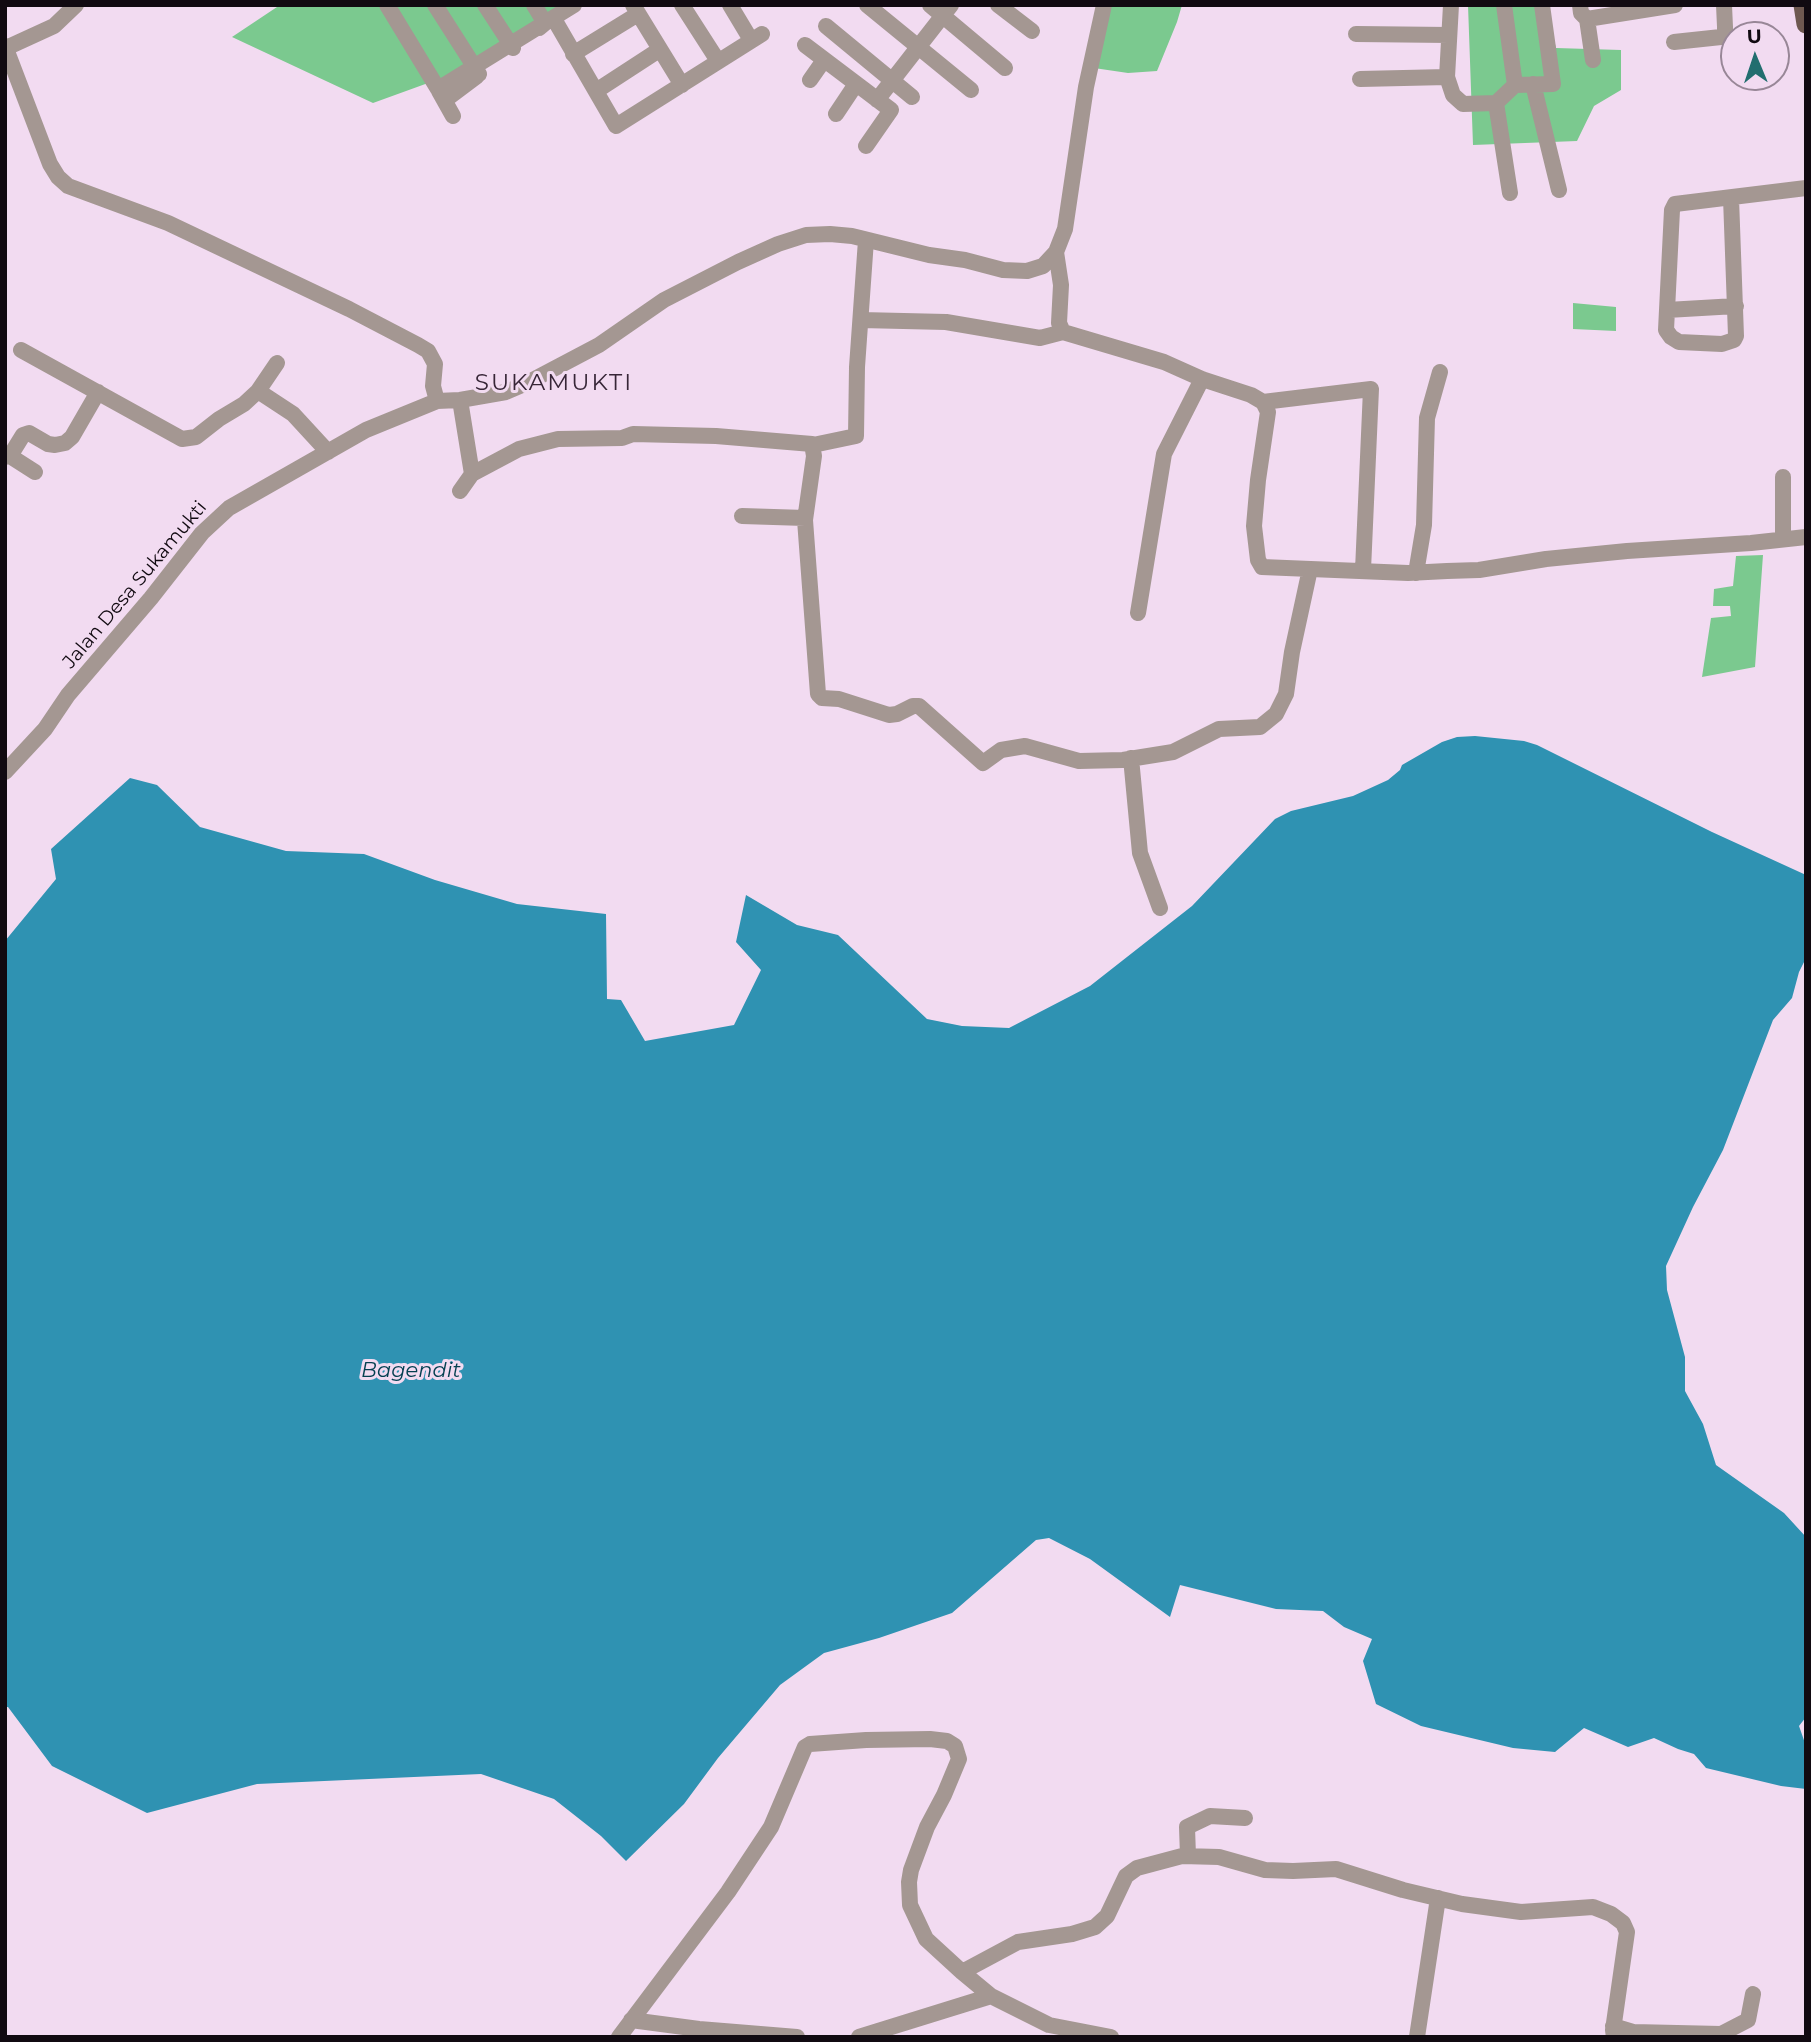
<!DOCTYPE html>
<style>
body{margin:0}
#map{position:relative;width:1811px;height:2042px;overflow:hidden;background:#f2dbf1;font-family:Montserrat,sans-serif}
canvas{display:block}
.frame{position:absolute;inset:0;border:7px solid #110a11;pointer-events:none}
.north{position:absolute;left:1720px;top:21px;width:70px;height:70px;box-sizing:border-box;background:#f2dbf1;border:2px solid #988797;border-radius:50%;rotate:358deg;font-size:19px;font-weight:700;line-height:28px;text-align:center;color:#110a11}
.north::after{content:'';display:block;margin:auto;width:24px;height:32px;background:#226e6f;clip-path:polygon(50% 0,100% 100%,50% 72%,0 100%)}
</style>
<div id="map">
<canvas width="1811" height="2042"></canvas>
<div class="frame"></div>
<div class="north">U</div>
</div>
<script>
const context = document.querySelector('canvas').getContext('2d');
context.lineJoin = 'round';
function fill(path, color) {
  context.fillStyle = color;
  context.fill(path, 'evenodd');
}
function shape(rows) {
  const path = new Path2D();
  for (const r of rows) {
    path.moveTo(r[0], r[1]);
    for (let i = 2; i < r.length; i += 2) path.lineTo(r[i], r[i + 1]);
  }
  return path;
}
function strokePath(path, color, width, dash) {
  context.strokeStyle = color;
  context.lineWidth = width;
  context.lineCap = dash ? 'butt' : 'round';
  context.setLineDash(dash || []);
  context.stroke(path);
}
function label(font, color, halo, rows, align = 'center') {
  context.font = font + ' Montserrat,sans-serif';
  context.lineWidth = 6;
  context.setLineDash([]);
  context.textBaseline = 'middle';
  context.strokeStyle = halo;
  context.fillStyle = color;
  for (const [text, x, y, turn = 0] of rows) {
    context.save();
    context.translate(x, y);
    context.rotate((+turn || 0) * Math.PI / 180);
    context.textAlign = isNaN(turn) ? turn : align;
    if (halo) context.strokeText(text, 0, 0);
    context.fillText(text, 0, 0);
    context.restore();
  }
}
fill(shape([
 [280,5,576,5,508,54,373,103,232,37],
 [1108,5,1182,5,1177,22,1157,71,1128,73,1094,68],
 [1468,5,1545,5,1556,48,1621,50,1621,90,1594,106,1577,141,1473,145],
 [1573,303,1616,307,1616,331,1573,329],
 [1763,555,1755,667,1702,677,1711,618,1731,616,1730,606,1713,606,1714,589,1733,586,1736,556]
]), '#7bc98f');
fill(shape([
 [1475,736,1524,741,1537,745,1712,832,1806,875,1806,958,1799,972,1792,998,1773,1020,1723,1150,1693,1207,1666,1266,1667,1290,1685,1357,1685,1391,1703,1424,1716,1465,1784,1513,1806,1537,1806,1717,1799,1726,1806,1746,1806,1789,1781,1786,1706,1768,1694,1754,1678,1749,1654,1738,1628,1747,1584,1728,1555,1752,1513,1748,1421,1726,1376,1704,1363,1661,1372,1639,1344,1627,1323,1611,1276,1609,1180,1585,1170,1617,1090,1559,1049,1538,1036,1540,952,1613,879,1638,824,1653,780,1685,718,1758,684,1804,626,1861,601,1836,554,1799,481,1774,257,1784,147,1813,52,1766,8,1707,5,1707,5,941,56,879,51,849,130,778,157,785,200,827,286,851,364,854,435,880,517,904,606,914,607,999,621,1000,645,1041,734,1025,761,970,736,942,746,895,797,925,838,935,927,1019,962,1026,1009,1028,1090,986,1192,906,1275,819,1291,811,1353,796,1388,780,1400,770,1402,765,1442,742,1457,737]
]), '#2f92b2');
strokePath(shape([
 [387,5,438,89,574,5],
 [435,5,479,74],
 [485,5,513,48],
 [534,5,545,23,539,28],
 [633,5,682,85],
 [682,5,718,61],
 [730,5,751,40],
 [867,5,971,90],
 [930,5,1005,68],
 [998,5,1032,31],
 [1451,5,1447,77,1453,95,1463,104,1496,103,1515,85],
 [1504,5,1515,85,1553,84,1542,5],
 [1580,5,1581,13,1587,19,1675,5],
 [554,19,616,126,762,34],
 [1587,19,1593,60],
 [826,26,912,97],
 [1356,34,1449,35],
 [1674,42,1721,37,1725,34,1725,27,1724,5],
 [805,45,891,110,866,146],
 [5,46,50,164,58,177,68,186,168,223,349,309,418,345,428,351,435,364,433,386,437,401],
 [6,48,54,26,76,5],
 [573,54,638,14],
 [1360,79,1447,77],
 [810,80,824,60],
 [1533,84,1559,190],
 [439,91,453,116],
 [596,91,659,50],
 [445,100,477,76],
 [877,100,951,5],
 [1496,103,1510,193],
 [836,114,856,84],
 [1731,198,1736,336,1734,340,1722,344,1679,342,1671,337,1666,330,1672,210,1675,204,1806,188],
 [1056,252,1061,285,1059,323,1063,332,1164,362,1202,379,1251,395,1263,402,1268,412,1258,480,1254,526,1258,560,1262,567,1408,573,1447,571,1479,570,1546,559,1627,551,1751,543,1806,537],
 [1667,310,1736,306],
 [861,320,946,322,1040,338,1063,332],
 [21,350,182,439,196,437,219,419,244,404,258,391,293,414,328,452],
 [258,391,277,363],
 [1263,402,1371,389,1363,570],
 [813,445,856,436,857,367,866,240],
 [10,456,35,472],
 [5,457,10,456,23,435,29,433,48,444,55,445,65,443,72,437,98,392],
 [472,474,519,449,558,439,622,438,633,434,716,436,812,444,814,456,805,520,818,694,822,698,839,699,889,715,897,714,913,706,919,706,983,763,1001,750,1025,746,1079,761,1123,760,1173,752,1219,729,1260,727,1276,714,1286,694,1292,652,1310,569],
 [1783,477,1783,539],
 [460,491,472,474,460,400],
 [742,516,805,518],
 [1416,573,1424,525,1427,418,1440,372],
 [1138,613,1164,454,1202,379],
 [1131,758,1140,853,1160,908],
 [5,772,45,729,68,695,151,598,202,533,229,508,366,430,437,401,460,400,506,392,527,383,599,345,664,300,738,262,778,244,806,235,830,234,852,236,929,255,965,260,1003,270,1027,271,1043,266,1056,252,1065,229,1086,87,1104,5],
 [1188,1856,1187,1827,1210,1816,1245,1818],
 [962,1972,1018,1942,1072,1934,1095,1927,1107,1916,1126,1876,1137,1868,1182,1856,1219,1857,1265,1870,1293,1871,1336,1869,1403,1890,1462,1904,1521,1912,1593,1907,1611,1914,1623,1923,1627,1932,1613,2030,1614,2037],
 [631,2020,699,2029,797,2037],
 [1613,2026,1633,2032,1721,2034,1748,2020,1753,1994],
 [619,2037,728,1892,771,1827,805,1747,810,1744,866,1740,930,1739,947,1741,955,1746,959,1759,944,1795,927,1827,911,1870,909,1882,910,1905,926,1939,962,1972,991,1996,1049,2025,1111,2037],
 [859,2037,991,1996],
 [1417,2037,1438,1898]
]), '#a49792', 16);
strokePath(shape([
 [1803,5,1806,24]
]), '#6e5850', 19);
label('19px', '#110a11', '#f2dbf1', [
 ["Jalan Desa Sukamukti",135,585,-50]
]);
label('italic 21px', '#033f50', '#f2dbf1', [
 ["Bagendit",411,1371]
]);
context.letterSpacing = '2px';
label('23px', '#372637', '#f2dbf1', [
 ["SUKAMUKTI",554,383]
]);
context.letterSpacing = '0px';
</script>
